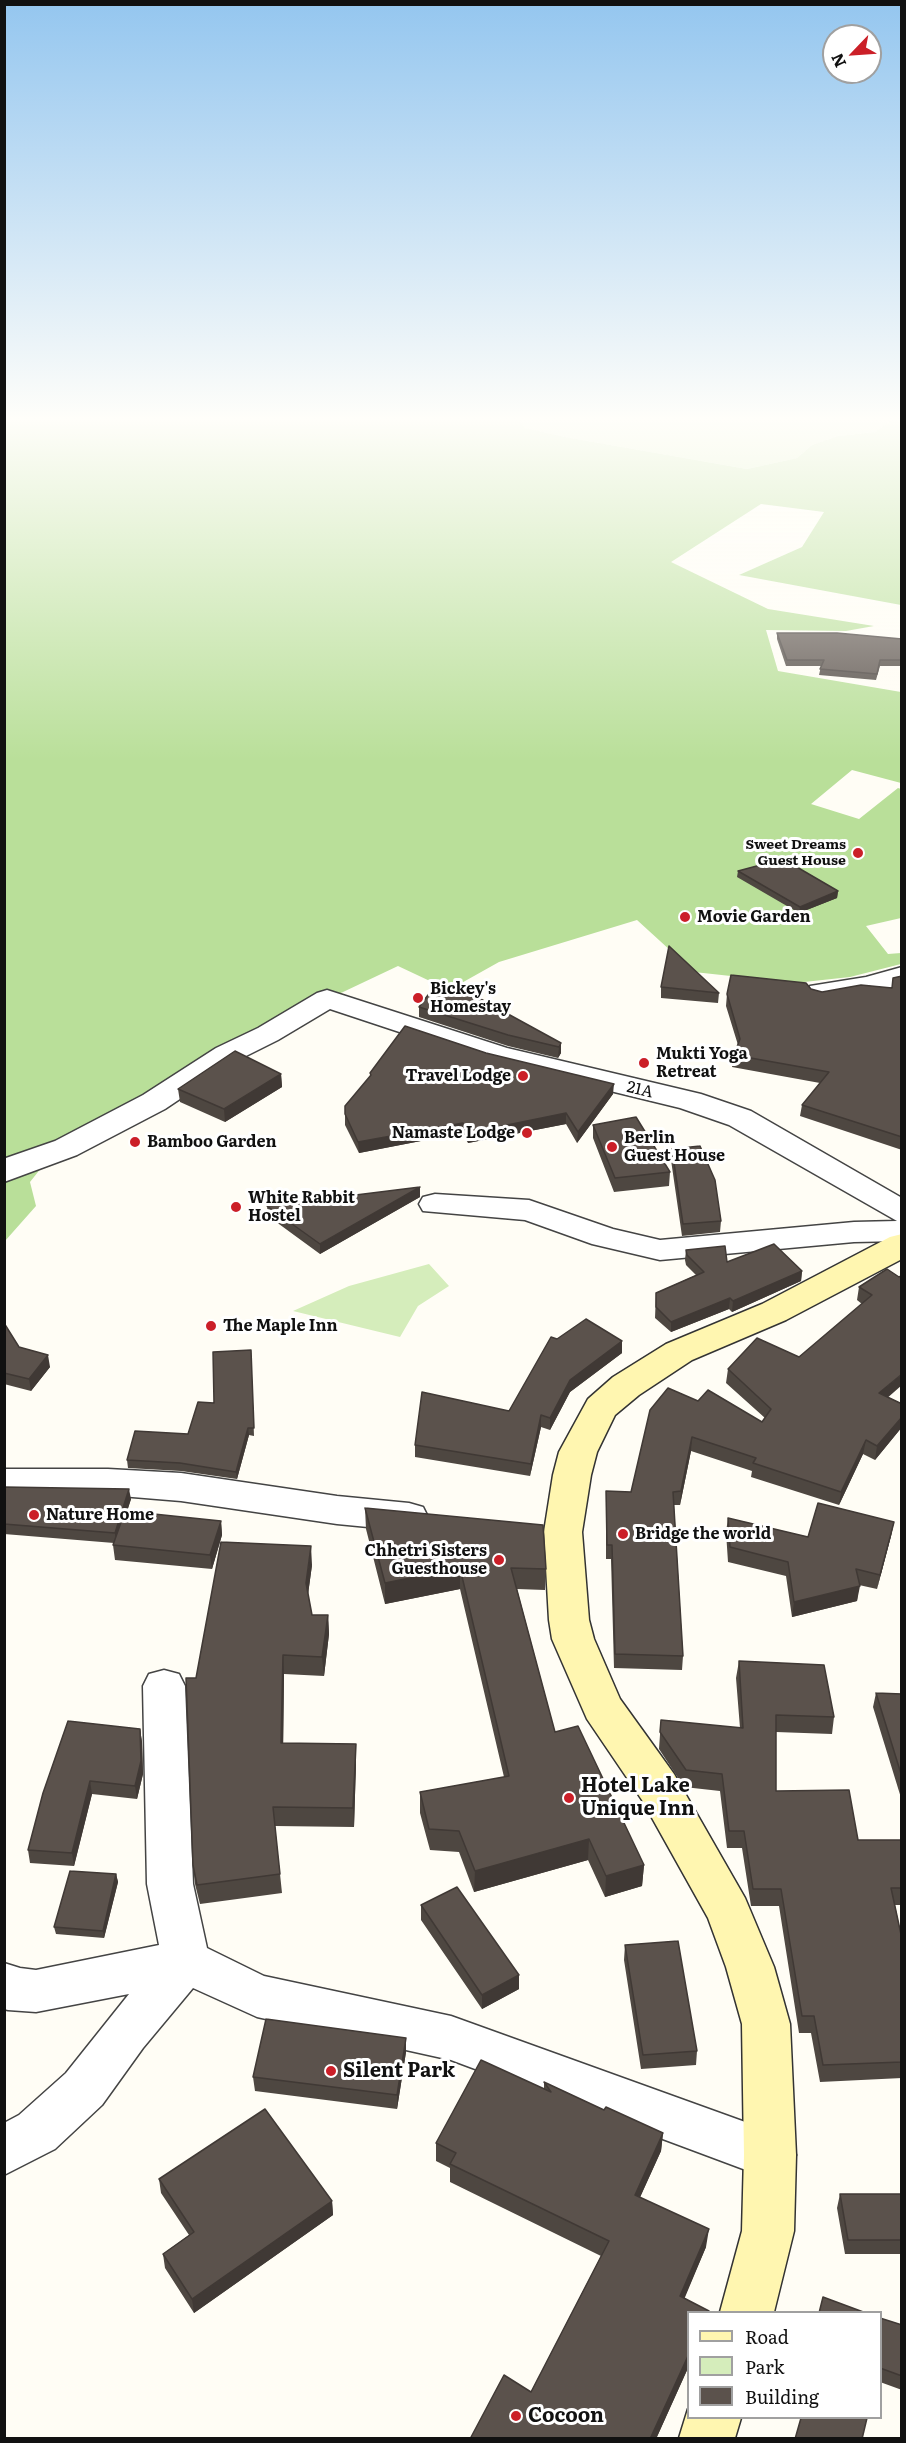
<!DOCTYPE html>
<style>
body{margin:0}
#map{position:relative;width:906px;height:2443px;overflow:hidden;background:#fffdf5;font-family:Literata,serif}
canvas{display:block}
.frame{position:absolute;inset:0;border:6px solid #111;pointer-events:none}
.legend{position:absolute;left:687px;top:2311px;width:195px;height:108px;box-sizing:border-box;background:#fff;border:2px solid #a0a0a0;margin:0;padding:8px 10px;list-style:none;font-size:18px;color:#111}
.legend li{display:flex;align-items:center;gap:12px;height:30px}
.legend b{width:30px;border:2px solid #a0a0a0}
.north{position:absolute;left:822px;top:24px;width:60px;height:60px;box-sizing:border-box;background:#fff;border:2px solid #a0a0a0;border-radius:50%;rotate:245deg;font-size:16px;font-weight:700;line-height:24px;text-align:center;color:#111}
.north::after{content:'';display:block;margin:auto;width:21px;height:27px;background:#cb1f28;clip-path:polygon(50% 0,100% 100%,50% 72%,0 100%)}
</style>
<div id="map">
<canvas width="906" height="2443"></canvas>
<div class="frame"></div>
<ul class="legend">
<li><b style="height:8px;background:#fff6b0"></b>Road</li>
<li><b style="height:16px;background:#d5edbb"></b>Park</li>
<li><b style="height:16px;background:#5b524c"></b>Building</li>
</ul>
<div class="north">N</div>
</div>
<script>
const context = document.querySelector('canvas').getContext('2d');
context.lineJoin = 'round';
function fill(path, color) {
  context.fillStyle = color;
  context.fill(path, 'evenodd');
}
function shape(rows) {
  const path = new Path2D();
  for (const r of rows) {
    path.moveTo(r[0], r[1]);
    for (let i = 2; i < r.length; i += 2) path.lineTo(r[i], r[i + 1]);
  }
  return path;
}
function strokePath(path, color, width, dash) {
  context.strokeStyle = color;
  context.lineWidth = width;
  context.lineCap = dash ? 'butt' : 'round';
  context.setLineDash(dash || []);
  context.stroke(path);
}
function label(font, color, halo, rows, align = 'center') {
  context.font = font + ' Literata,serif';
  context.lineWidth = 6;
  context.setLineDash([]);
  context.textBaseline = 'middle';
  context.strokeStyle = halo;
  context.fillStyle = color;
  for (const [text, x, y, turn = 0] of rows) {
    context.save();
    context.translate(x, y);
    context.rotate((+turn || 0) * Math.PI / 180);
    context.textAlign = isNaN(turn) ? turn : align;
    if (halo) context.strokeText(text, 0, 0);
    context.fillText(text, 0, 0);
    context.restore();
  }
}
fill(shape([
 [519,420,892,420,875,432,838,436,812,445,797,458,747,469,565,437,524,428],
 [429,1264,449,1286,418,1306,400,1337,293,1311,349,1286]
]), '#d5edbb');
fill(shape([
 [5,420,519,420,525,428,565,437,747,469,797,458,812,445,838,436,875,432,892,420,901,420,901,605,739,575,802,547,824,512,761,504,671,562,768,609,874,626,846,631,766,630,778,671,901,692,901,783,852,770,811,804,859,819,898,788,901,789,901,918,866,926,888,954,901,953,901,964,850,977,795,983,694,972,637,920,499,962,449,990,398,966,212,1054,145,1111,61,1143,30,1182,36,1206,5,1241]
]), '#b9df99');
const street = shape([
 [902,967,902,984,879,991,820,1001,810,998,806,992,810,986,866,977,902,967],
 [327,990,507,1048,701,1094,751,1111,902,1198,902,1241,854,1242,660,1260,592,1244,525,1220,423,1211,419,1204,423,1197,435,1194,529,1200,613,1229,660,1240,854,1222,897,1221,729,1125,680,1108,487,1061,330,1009,278,1040,238,1060,165,1109,77,1155,4,1182,6,1158,55,1141,143,1095,216,1048,258,1028,317,993,327,990],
 [4,1469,108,1469,181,1473,337,1496,409,1503,423,1507,428,1517,423,1527,409,1531,337,1524,181,1501,108,1495,4,1495,4,1469],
 [164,1670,179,1674,185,1686,193,1884,207,1948,264,1976,451,2016,770,2131,788,2138,796,2155,788,2172,770,2179,451,2060,257,2017,193,1988,143,2048,102,2105,55,2149,4,2175,4,2123,19,2115,66,2073,129,1994,36,2012,8,2010,4,2009,4,1963,20,1968,36,1970,159,1945,147,1884,143,1686,149,1674,164,1670]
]);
const secondary = shape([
 [902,1234,902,1259,786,1320,692,1360,639,1395,615,1415,597,1452,591,1475,582,1532,589,1620,594,1639,620,1699,674,1774,745,1898,774,1967,790,2024,796,2155,794,2231,774,2312,720,2312,742,2231,744,2155,742,2024,726,1967,708,1918,642,1800,587,1719,552,1639,549,1620,544,1532,553,1475,559,1452,588,1399,613,1377,666,1344,762,1304,890,1237,902,1234],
 [688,2409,688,2418,741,2418,735,2438,679,2438,688,2409]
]);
strokePath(street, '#444', 3);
strokePath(secondary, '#333', 3);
fill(street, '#fff');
fill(secondary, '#fff6b0');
fill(shape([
 [777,633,902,639,902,666,880,666,876,680,819,675,821,666,786,666,777,639],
 [738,871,838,891,837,898,799,913,737,877],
 [902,976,902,1150,800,1116,802,1105,820,1083,732,1067,734,1055,738,1045,726,1006,727,994,811,989,822,992,892,988],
 [661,987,719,993,718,1003,661,998],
 [460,994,561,1043,561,1053,558,1058,508,1046,419,1017,419,1007],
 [370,1073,613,1094,577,1143,566,1124,468,1143,462,1133,359,1153,345,1125,345,1106,370,1077],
 [281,1074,282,1087,225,1122,180,1102,178,1089],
 [593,1125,670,1172,669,1186,614,1192,593,1138],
 [672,1149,721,1221,720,1232,682,1236,671,1160],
 [420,1197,320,1254,268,1216,267,1206],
 [686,1250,727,1262,802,1271,801,1281,732,1312,729,1309,671,1332,655,1318,656,1293,696,1275,686,1265,685,1260],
 [887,1269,888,1397,902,1404,902,1427,875,1460,863,1454,839,1505,751,1477,752,1471,691,1451,680,1505,674,1505,683,1656,682,1670,614,1668,611,1559,606,1559,606,1491,631,1492,698,1401,762,1422,765,1418,726,1383,728,1369,799,1357,862,1304,857,1300,859,1287],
 [4,1323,19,1347,50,1367,31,1391,4,1384],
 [557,1339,622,1341,622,1353,570,1392,550,1430,541,1427,530,1476,415,1457,415,1445,509,1411],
 [251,1350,254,1436,249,1435,237,1479,181,1471,128,1468,127,1460,188,1434,214,1403],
 [4,1487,131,1499,127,1512,221,1521,222,1535,212,1569,115,1560,113,1545,114,1543,4,1534],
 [365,1508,546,1569,545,1590,517,1589,555,1732,644,1865,642,1886,605,1897,588,1860,474,1892,459,1852,430,1850,420,1813,420,1792,504,1777,460,1589,385,1604,366,1529],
 [728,1518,808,1537,894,1522,891,1536,877,1589,859,1585,857,1601,792,1617,786,1576,728,1562,726,1532],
 [312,1565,308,1594,312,1615,328,1615,329,1634,324,1676,284,1674,283,1743,356,1744,356,1763,354,1827,275,1826,282,1893,200,1904,195,1884,193,1865,196,1678],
 [739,1661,834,1717,832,1734,776,1732,776,1791,858,1840,902,1840,902,1905,895,1905,902,1939,902,2078,820,2082,811,2033,799,2033,779,1906,751,1906,742,1848,727,1848,720,1791,684,1787,659,1749,661,1720,740,1728,736,1678],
 [876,1693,902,1694,902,1801,873,1707],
 [140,1729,142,1742,143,1774,137,1799,92,1794,74,1866,30,1863,28,1850,43,1793],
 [116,1874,118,1882,104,1938,56,1934,54,1927],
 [421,1905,519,1989,482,2009,421,1920],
 [625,1945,697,2051,696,2065,641,2069,624,1960],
 [406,2052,397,2109,255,2091,253,2077],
 [544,2082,604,2110,663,2133,661,2151,640,2197,706,2247,684,2298,688,2313,688,2368,656,2439,470,2439,531,2392,601,2256,450,2182,450,2168,436,2161,436,2143,544,2089],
 [159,2179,332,2201,333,2215,194,2313,165,2268,163,2254,189,2235,161,2193],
 [840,2194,902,2194,902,2254,845,2254,837,2208],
 [880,2318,902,2325,902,2390,880,2382]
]), '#4e4741');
fill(shape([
 [838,891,837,898,799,913,800,907],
 [561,1043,561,1053,558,1058,559,1047],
 [281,1074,282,1087,225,1122,224,1109],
 [614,1084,613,1094,577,1143,578,1132],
 [566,1113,566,1124,468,1143,468,1133],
 [463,1123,462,1133,359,1153,358,1142],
 [420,1187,420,1197,320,1254,320,1244],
 [802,1271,801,1281,732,1312,733,1301],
 [730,1298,729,1309,671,1332,671,1322],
 [622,1341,622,1353,570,1392,550,1430,550,1418,570,1380],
 [48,1355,50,1367,31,1391,29,1379],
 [902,1374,902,1385,877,1407,879,1393],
 [541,1415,541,1427,530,1476,531,1464],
 [902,1417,902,1427,875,1460,877,1446],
 [248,1428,249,1435,237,1479,236,1472],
 [692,1437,691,1451,680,1505,681,1491],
 [866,1440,863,1454,839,1505,841,1492],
 [129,1489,131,1499,116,1543,115,1533],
 [221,1521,222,1535,212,1569,210,1555],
 [894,1522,891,1536,877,1589,880,1575],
 [311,1546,312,1565,307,1602,306,1583],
 [460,1568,460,1589,385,1604,385,1583],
 [860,1586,857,1601,792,1617,794,1602],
 [328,1615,329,1634,324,1676,322,1657],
 [283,1655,284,1674,283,1762,281,1743],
 [140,1729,142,1742,143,1774,137,1799,135,1786],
 [356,1744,356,1763,354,1827,353,1808],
 [90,1781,92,1794,74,1866,72,1853],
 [589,1839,588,1860,474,1892,475,1871],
 [644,1865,642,1886,605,1897,606,1876],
 [116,1874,118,1882,104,1938,103,1931],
 [519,1975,519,1989,482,2009,482,1995],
 [406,2038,406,2052,397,2109,397,2095],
 [663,2133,661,2151,633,2213,635,2195],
 [332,2201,333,2215,194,2313,192,2299],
 [709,2229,706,2247,678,2314,680,2296],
 [688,2356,688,2368,656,2439,650,2439]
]), '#403935');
const building = shape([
 [777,633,837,633,902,639,902,660,880,660,877,674,820,669,824,660,787,660,777,633],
 [783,859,838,891,800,907,738,871,783,859],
 [669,946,719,993,661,987,669,946],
 [731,975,806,983,811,989,822,992,861,985,892,988,893,978,902,976,902,1137,802,1105,829,1072,734,1055,740,1039,727,994,731,975],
 [437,983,460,994,466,991,561,1043,559,1047,508,1035,419,1007,437,983],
 [405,1026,486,1053,614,1084,578,1132,566,1113,468,1133,463,1123,358,1142,345,1114,345,1106,371,1075,370,1073,405,1026],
 [235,1051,281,1074,224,1109,178,1089,235,1051],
 [636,1117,670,1172,615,1178,593,1125,636,1117],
 [700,1146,715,1180,721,1221,683,1224,672,1149,700,1146],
 [420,1187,320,1244,267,1206,420,1187],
 [774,1244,802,1271,733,1301,730,1298,671,1322,656,1307,656,1293,704,1272,687,1255,686,1250,725,1246,727,1262,774,1244],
 [887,1269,899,1277,902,1275,902,1374,879,1393,902,1404,902,1417,877,1446,866,1440,841,1492,753,1463,756,1458,692,1437,681,1491,673,1492,683,1656,615,1654,612,1545,607,1545,606,1491,631,1492,650,1410,668,1388,698,1401,708,1390,762,1422,771,1409,728,1369,757,1338,799,1357,872,1295,859,1287,887,1269],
 [586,1319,622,1341,570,1380,550,1418,541,1415,531,1464,415,1445,422,1392,509,1411,551,1337,557,1339,586,1319],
 [4,1323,19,1347,48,1355,29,1379,4,1373,4,1323],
 [251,1350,254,1428,248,1428,236,1472,180,1463,127,1460,135,1431,188,1434,198,1402,214,1403,213,1352,251,1350],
 [4,1487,129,1489,115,1533,4,1524,4,1487],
 [818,1503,894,1522,880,1575,856,1569,860,1586,794,1602,788,1562,730,1547,728,1518,808,1537,818,1503],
 [365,1508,543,1525,546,1569,511,1568,555,1732,578,1726,644,1865,606,1876,589,1839,475,1871,459,1831,429,1829,420,1792,509,1776,460,1568,385,1583,365,1508],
 [125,1511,221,1521,210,1555,113,1545,125,1511],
 [221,1542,311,1546,306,1583,312,1615,328,1615,322,1657,283,1655,281,1743,356,1744,353,1808,273,1807,280,1874,197,1885,193,1865,186,1678,196,1678,221,1542],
 [739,1661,824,1665,834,1717,776,1715,776,1791,849,1790,858,1840,902,1840,902,1888,891,1888,902,1939,902,2062,823,2065,814,2016,802,2016,781,1889,753,1889,744,1831,729,1831,722,1774,686,1770,660,1732,661,1720,743,1728,739,1661],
 [876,1693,902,1694,902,1777,876,1693],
 [68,1721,140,1729,141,1761,135,1786,90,1781,72,1853,28,1850,43,1793,68,1721],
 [70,1871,116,1874,103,1931,54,1927,70,1871],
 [457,1887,519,1975,482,1995,421,1905,457,1887],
 [678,1941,697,2051,643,2055,625,1945,678,1941],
 [266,2019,406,2038,397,2095,253,2077,266,2019],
 [481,2060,551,2092,544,2082,604,2110,606,2107,663,2133,635,2195,709,2229,680,2296,709,2311,708,2313,688,2313,688,2356,650,2439,470,2439,504,2375,531,2392,609,2241,450,2164,456,2153,436,2143,481,2060],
 [265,2109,332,2201,192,2299,163,2254,194,2232,159,2179,265,2109],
 [840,2194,902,2194,902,2240,848,2240,840,2194],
 [823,2297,866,2313,819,2313,823,2297],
 [880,2318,902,2325,902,2376,880,2368,880,2318],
 [801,2418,867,2418,862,2439,795,2439,801,2418]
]);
fill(building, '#5b524c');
strokePath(building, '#403935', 1.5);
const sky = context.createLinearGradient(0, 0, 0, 762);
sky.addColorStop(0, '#94c6ef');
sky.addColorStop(0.55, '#fffefa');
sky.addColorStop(1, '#fffefa00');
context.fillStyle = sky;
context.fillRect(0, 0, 906, 762);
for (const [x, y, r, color] of [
 [858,853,6,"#cb1f28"],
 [685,917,6,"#cb1f28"],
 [418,998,6,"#cb1f28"],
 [644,1063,6,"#cb1f28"],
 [523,1076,6,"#cb1f28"],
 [527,1133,6,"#cb1f28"],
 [135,1142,6,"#cb1f28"],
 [612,1147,6,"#cb1f28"],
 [236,1207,6,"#cb1f28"],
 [211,1326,6,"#cb1f28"],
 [34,1515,6,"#cb1f28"],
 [623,1534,6,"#cb1f28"],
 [499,1560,6,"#cb1f28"],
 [569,1798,6,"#cb1f28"],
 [331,2071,6,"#cb1f28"],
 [516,2416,6,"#cb1f28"]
]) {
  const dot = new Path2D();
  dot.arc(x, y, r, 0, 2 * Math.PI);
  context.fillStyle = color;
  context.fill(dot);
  strokePath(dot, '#fff', 2);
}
label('bold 14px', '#111', '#fff', [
 ["Sweet Dreams",846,845],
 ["Guest House",846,861]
], 'right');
label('bold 16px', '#111', '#fff', [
 ["Movie Garden",697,917],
 ["Bickey's",430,989],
 ["Homestay",430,1007],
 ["Mukti Yoga",656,1054],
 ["Retreat",656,1072],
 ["Travel Lodge",511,1076,"right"],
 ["Namaste Lodge",515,1133,"right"],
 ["Berlin",624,1138],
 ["Guest House",624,1156],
 ["Bamboo Garden",147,1142],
 ["White Rabbit",248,1198],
 ["Hostel",248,1216],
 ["The Maple Inn",223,1326],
 ["Nature Home",46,1515],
 ["Bridge the world",635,1534],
 ["Chhetri Sisters",487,1551,"right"],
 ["Guesthouse",487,1569,"right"]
], 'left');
label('16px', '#111', '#fff', [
 ["21A",640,1090,13]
]);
label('bold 20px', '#111', '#fff', [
 ["Hotel Lake",581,1786],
 ["Unique Inn",581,1809],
 ["Silent Park",343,2071],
 ["Cocoon",528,2416]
], 'left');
</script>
